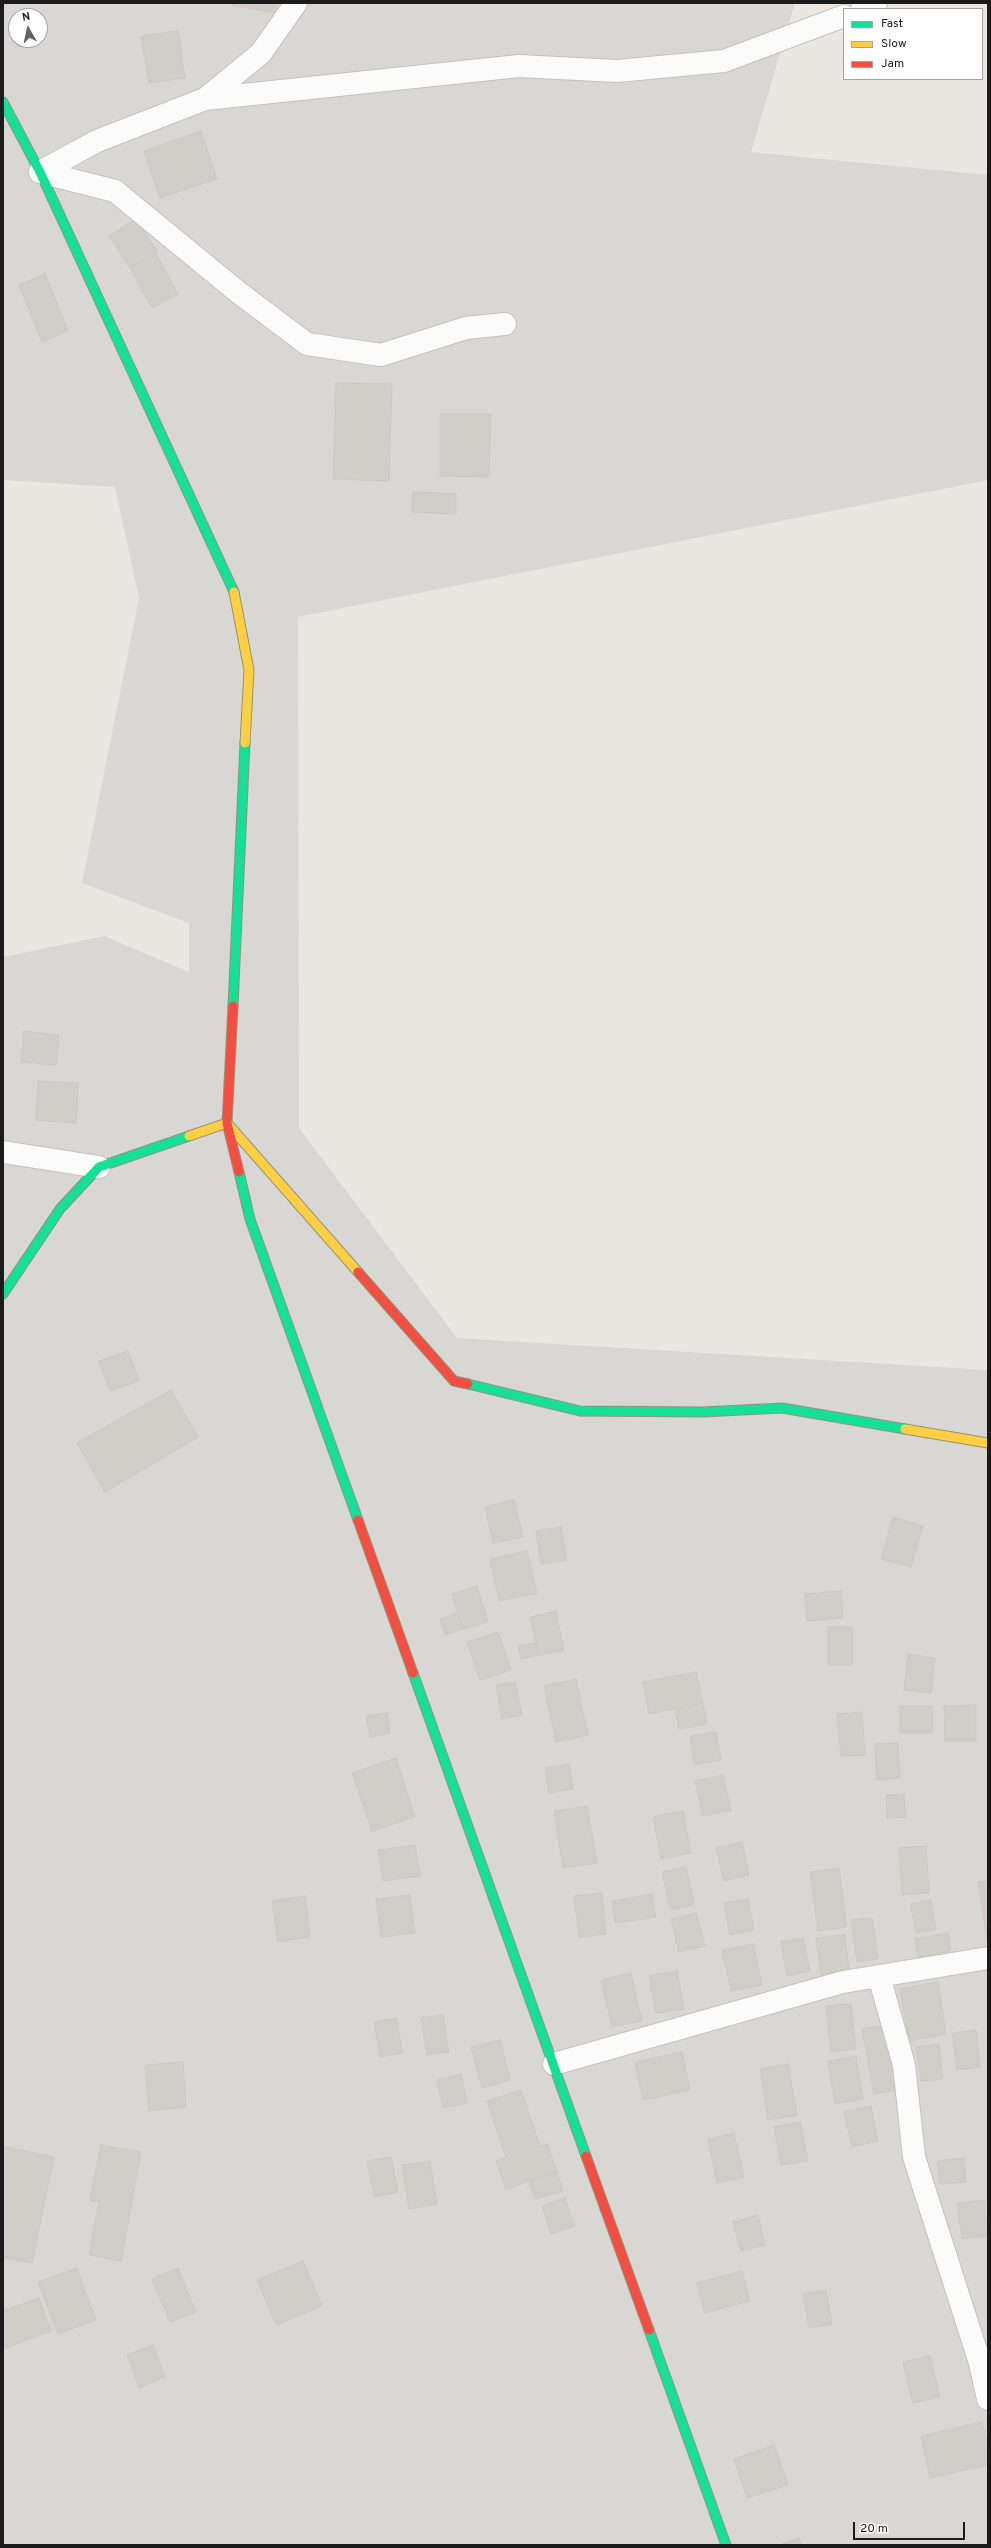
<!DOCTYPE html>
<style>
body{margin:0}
#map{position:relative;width:991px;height:2548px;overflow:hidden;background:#eae7e2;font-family:Overpass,sans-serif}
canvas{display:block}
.frame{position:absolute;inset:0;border:4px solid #1b1b1b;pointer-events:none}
.legend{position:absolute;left:843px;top:8px;width:140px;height:72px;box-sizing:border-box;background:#fff;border:1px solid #a4a4a4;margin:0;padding:5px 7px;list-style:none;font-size:12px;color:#1b1b1b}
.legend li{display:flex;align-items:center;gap:8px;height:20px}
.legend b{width:20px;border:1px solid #a4a4a4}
.north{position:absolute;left:8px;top:8px;width:40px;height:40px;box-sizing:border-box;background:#fff;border:1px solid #a4a4a4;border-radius:50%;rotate:351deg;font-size:11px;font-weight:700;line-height:16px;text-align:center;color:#1b1b1b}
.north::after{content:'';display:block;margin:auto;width:14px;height:18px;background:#636261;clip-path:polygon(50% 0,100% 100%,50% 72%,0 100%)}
.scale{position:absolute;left:853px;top:2522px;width:112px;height:18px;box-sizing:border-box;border:2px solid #1b1b1b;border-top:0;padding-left:5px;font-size:12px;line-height:14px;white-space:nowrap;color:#1b1b1b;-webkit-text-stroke:3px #fff;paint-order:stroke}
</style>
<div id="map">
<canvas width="991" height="2548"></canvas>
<div class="frame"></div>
<ul class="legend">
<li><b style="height:5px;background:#16e098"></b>Fast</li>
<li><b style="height:5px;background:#ffcf43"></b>Slow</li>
<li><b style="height:5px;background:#f24e42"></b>Jam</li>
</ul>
<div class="north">N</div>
<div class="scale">20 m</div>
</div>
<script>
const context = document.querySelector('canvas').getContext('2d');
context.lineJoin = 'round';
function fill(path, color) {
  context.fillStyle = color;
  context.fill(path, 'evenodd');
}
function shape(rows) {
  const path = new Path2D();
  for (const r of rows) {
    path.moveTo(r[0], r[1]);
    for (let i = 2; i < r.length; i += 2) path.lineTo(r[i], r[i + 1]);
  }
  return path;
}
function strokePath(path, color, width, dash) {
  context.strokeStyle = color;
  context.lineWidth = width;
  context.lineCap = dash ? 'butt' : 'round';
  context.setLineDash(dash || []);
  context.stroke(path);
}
fill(shape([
 [3,3,795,3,751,152,988,175,988,480,298,617,299,1128,457,1338,988,1370,988,2545,3,2545,3,957,104,936,189,972,189,923,82,883,139,598,115,487,3,480],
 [16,16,40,16,40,40,16,40]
]), '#d9d7d4');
const building = shape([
 [233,3,277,3,275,13,232,5,233,3],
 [178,31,185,78,149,83,141,36,178,31],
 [201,131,217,179,160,198,144,151,201,131],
 [136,219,157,251,130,268,109,236,136,219],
 [156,254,178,294,152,308,130,268,156,254],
 [45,274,68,331,42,342,19,285,45,274],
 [336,383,392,384,389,481,333,479,336,383],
 [440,414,491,414,489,477,440,476,440,414],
 [413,492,456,494,456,514,412,512,413,492],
 [24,1031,59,1035,56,1065,21,1062,24,1031],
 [38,1081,78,1083,76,1123,36,1120,38,1081],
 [128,1351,139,1381,110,1391,99,1361,128,1351],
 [171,1390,198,1437,105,1492,77,1443,171,1390],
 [514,1500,523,1537,493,1543,485,1507,514,1500],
 [893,1517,923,1526,911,1567,881,1559,893,1517],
 [561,1527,567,1560,541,1564,536,1531,561,1527],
 [527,1551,537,1593,499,1601,490,1559,527,1551],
 [477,1586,488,1622,463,1629,452,1594,477,1586],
 [841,1591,843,1618,807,1621,805,1594,841,1591],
 [556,1611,564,1650,539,1655,530,1617,556,1611],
 [458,1613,463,1629,445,1635,440,1619,458,1613],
 [828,1627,852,1627,852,1665,828,1665,828,1627],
 [498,1632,511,1670,480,1680,467,1642,498,1632],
 [536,1643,539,1655,521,1659,518,1646,536,1643],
 [908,1654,935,1658,931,1693,904,1690,908,1654],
 [696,1672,703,1703,649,1714,643,1682,696,1672],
 [576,1679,588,1735,556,1742,544,1686,576,1679],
 [515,1682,522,1715,502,1719,496,1685,515,1682],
 [703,1703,707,1724,679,1729,675,1709,703,1703],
 [976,1705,976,1741,945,1741,944,1706,976,1705],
 [900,1706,932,1706,932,1733,900,1733,900,1706],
 [862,1712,865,1755,841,1756,837,1714,862,1712],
 [387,1713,390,1733,370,1737,366,1716,387,1713],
 [716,1732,721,1760,694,1765,690,1736,716,1732],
 [898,1743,900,1778,877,1780,875,1744,898,1743],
 [396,1758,415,1817,372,1831,352,1773,396,1758],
 [569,1764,573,1789,549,1793,545,1768,569,1764],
 [723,1775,731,1810,703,1816,695,1781,723,1775],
 [904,1794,906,1817,887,1818,886,1795,904,1794],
 [587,1806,597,1863,563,1868,554,1811,587,1806],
 [683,1811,691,1853,661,1859,653,1817,683,1811],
 [742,1842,749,1875,724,1881,716,1848,742,1842],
 [415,1845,420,1876,383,1881,378,1850,415,1845],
 [926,1846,929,1893,902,1895,899,1848,926,1846],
 [686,1867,694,1905,670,1910,662,1872,686,1867],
 [839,1868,847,1927,818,1931,810,1872,839,1868],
 [988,1881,988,1945,978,1882,988,1881],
 [602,1893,606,1934,579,1937,574,1896,602,1893],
 [652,1894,656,1917,615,1923,612,1901,652,1894],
 [410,1895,415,1933,381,1937,376,1899,410,1895],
 [305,1896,310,1937,278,1942,272,1901,305,1896],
 [748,1899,754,1930,730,1935,724,1903,748,1899],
 [931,1900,936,1929,916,1933,910,1904,931,1900],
 [696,1913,705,1946,679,1952,671,1919,696,1913],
 [872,1918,878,1959,857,1962,851,1920,872,1918],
 [948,1933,951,1951,918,1957,915,1939,948,1933],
 [845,1935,849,1971,821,1975,816,1938,845,1935],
 [803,1938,810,1971,787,1976,781,1942,803,1938],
 [753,1944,762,1985,731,1991,722,1950,753,1944],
 [677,1971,684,2009,656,2013,649,1976,677,1971],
 [631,1973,642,2021,612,2027,601,1980,631,1973],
 [938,1982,946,2034,909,2041,900,1989,938,1982],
 [851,2004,856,2049,831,2052,826,2006,851,2004],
 [443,2015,449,2052,427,2055,421,2018,443,2015],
 [396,2018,403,2053,380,2057,374,2022,396,2018],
 [884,2025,896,2090,874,2094,862,2029,884,2025],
 [976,2030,980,2067,957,2070,952,2033,976,2030],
 [500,2040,510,2080,482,2088,471,2047,500,2040],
 [939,2044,943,2079,921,2081,916,2047,939,2044],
 [682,2052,690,2090,643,2100,635,2062,682,2052],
 [856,2056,863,2099,835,2104,828,2061,856,2056],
 [183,2062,186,2107,149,2111,145,2065,183,2062],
 [788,2064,797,2115,768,2120,760,2069,788,2064],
 [461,2074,467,2103,443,2108,437,2080,461,2074],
 [521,2090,540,2146,506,2158,487,2101,521,2090],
 [871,2106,878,2141,852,2147,844,2112,871,2106],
 [800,2122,808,2161,781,2165,774,2127,800,2122],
 [734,2133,744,2177,717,2183,708,2139,734,2133],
 [547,2144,557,2172,506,2189,496,2161,547,2144],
 [101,2145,141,2152,121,2261,89,2255,99,2202,90,2201,101,2145],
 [3,2146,54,2157,32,2263,3,2258,3,2146],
 [391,2157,398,2192,375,2197,367,2161,391,2157],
 [964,2158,966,2182,940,2184,937,2161,964,2158],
 [430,2161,437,2204,409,2209,402,2165,430,2161],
 [557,2172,563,2191,535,2199,529,2182,557,2172],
 [565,2198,574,2226,551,2234,542,2206,565,2198],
 [984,2200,988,2236,962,2239,957,2203,984,2200],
 [758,2215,765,2245,741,2251,733,2222,758,2215],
 [303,2261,322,2306,276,2325,257,2280,303,2261],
 [77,2268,96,2320,58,2334,38,2282,77,2268],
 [178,2268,196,2312,170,2322,152,2279,178,2268],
 [742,2271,750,2301,705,2313,697,2283,742,2271],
 [826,2290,832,2324,809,2328,803,2294,826,2290],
 [39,2298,51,2331,3,2349,3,2311,39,2298],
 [153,2345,165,2377,139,2388,127,2355,153,2345],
 [930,2356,940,2397,913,2403,903,2362,930,2356],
 [982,2422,988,2448,988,2465,930,2478,921,2436,982,2422],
 [774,2445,788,2485,747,2498,734,2459,774,2445],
 [799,2538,801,2545,779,2545,799,2538]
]);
fill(building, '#d1cdc9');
strokePath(building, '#cdc8c4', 1);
const street = shape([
 [296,3,261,53,205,99,97,141,40,172,115,191,238,292,307,344,381,355,466,328,505,324],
 [862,9,876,3],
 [205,99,519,66,617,71,724,61,844,16],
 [3,1152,99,1167],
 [879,1976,904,2065,914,2157,980,2363,988,2399],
 [554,2064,843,1982,988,1958]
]);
const fast = shape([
 [3,102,40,172,234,592],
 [233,1006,245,743],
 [239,1172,250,1219,358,1520],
 [3,1294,60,1209,99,1167,189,1136],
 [468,1384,580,1411,703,1412,782,1408,905,1429],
 [413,1673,586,2156],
 [649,2330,726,2545]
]);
const slow = shape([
 [234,592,249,670,245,743],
 [189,1136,227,1123,358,1272],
 [905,1429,988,1443]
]);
const jam = shape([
 [233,1006,227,1123,239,1172],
 [358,1272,454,1381,468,1384],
 [358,1520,413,1673],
 [586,2156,649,2330]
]);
strokePath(street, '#c2c1bf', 24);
strokePath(fast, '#92937a', 11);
strokePath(slow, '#92937a', 11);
strokePath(jam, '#92937a', 11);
strokePath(street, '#fcfbfb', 22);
strokePath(fast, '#16e098', 9);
strokePath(slow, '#ffcf43', 9);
strokePath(jam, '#f24e42', 9);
</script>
